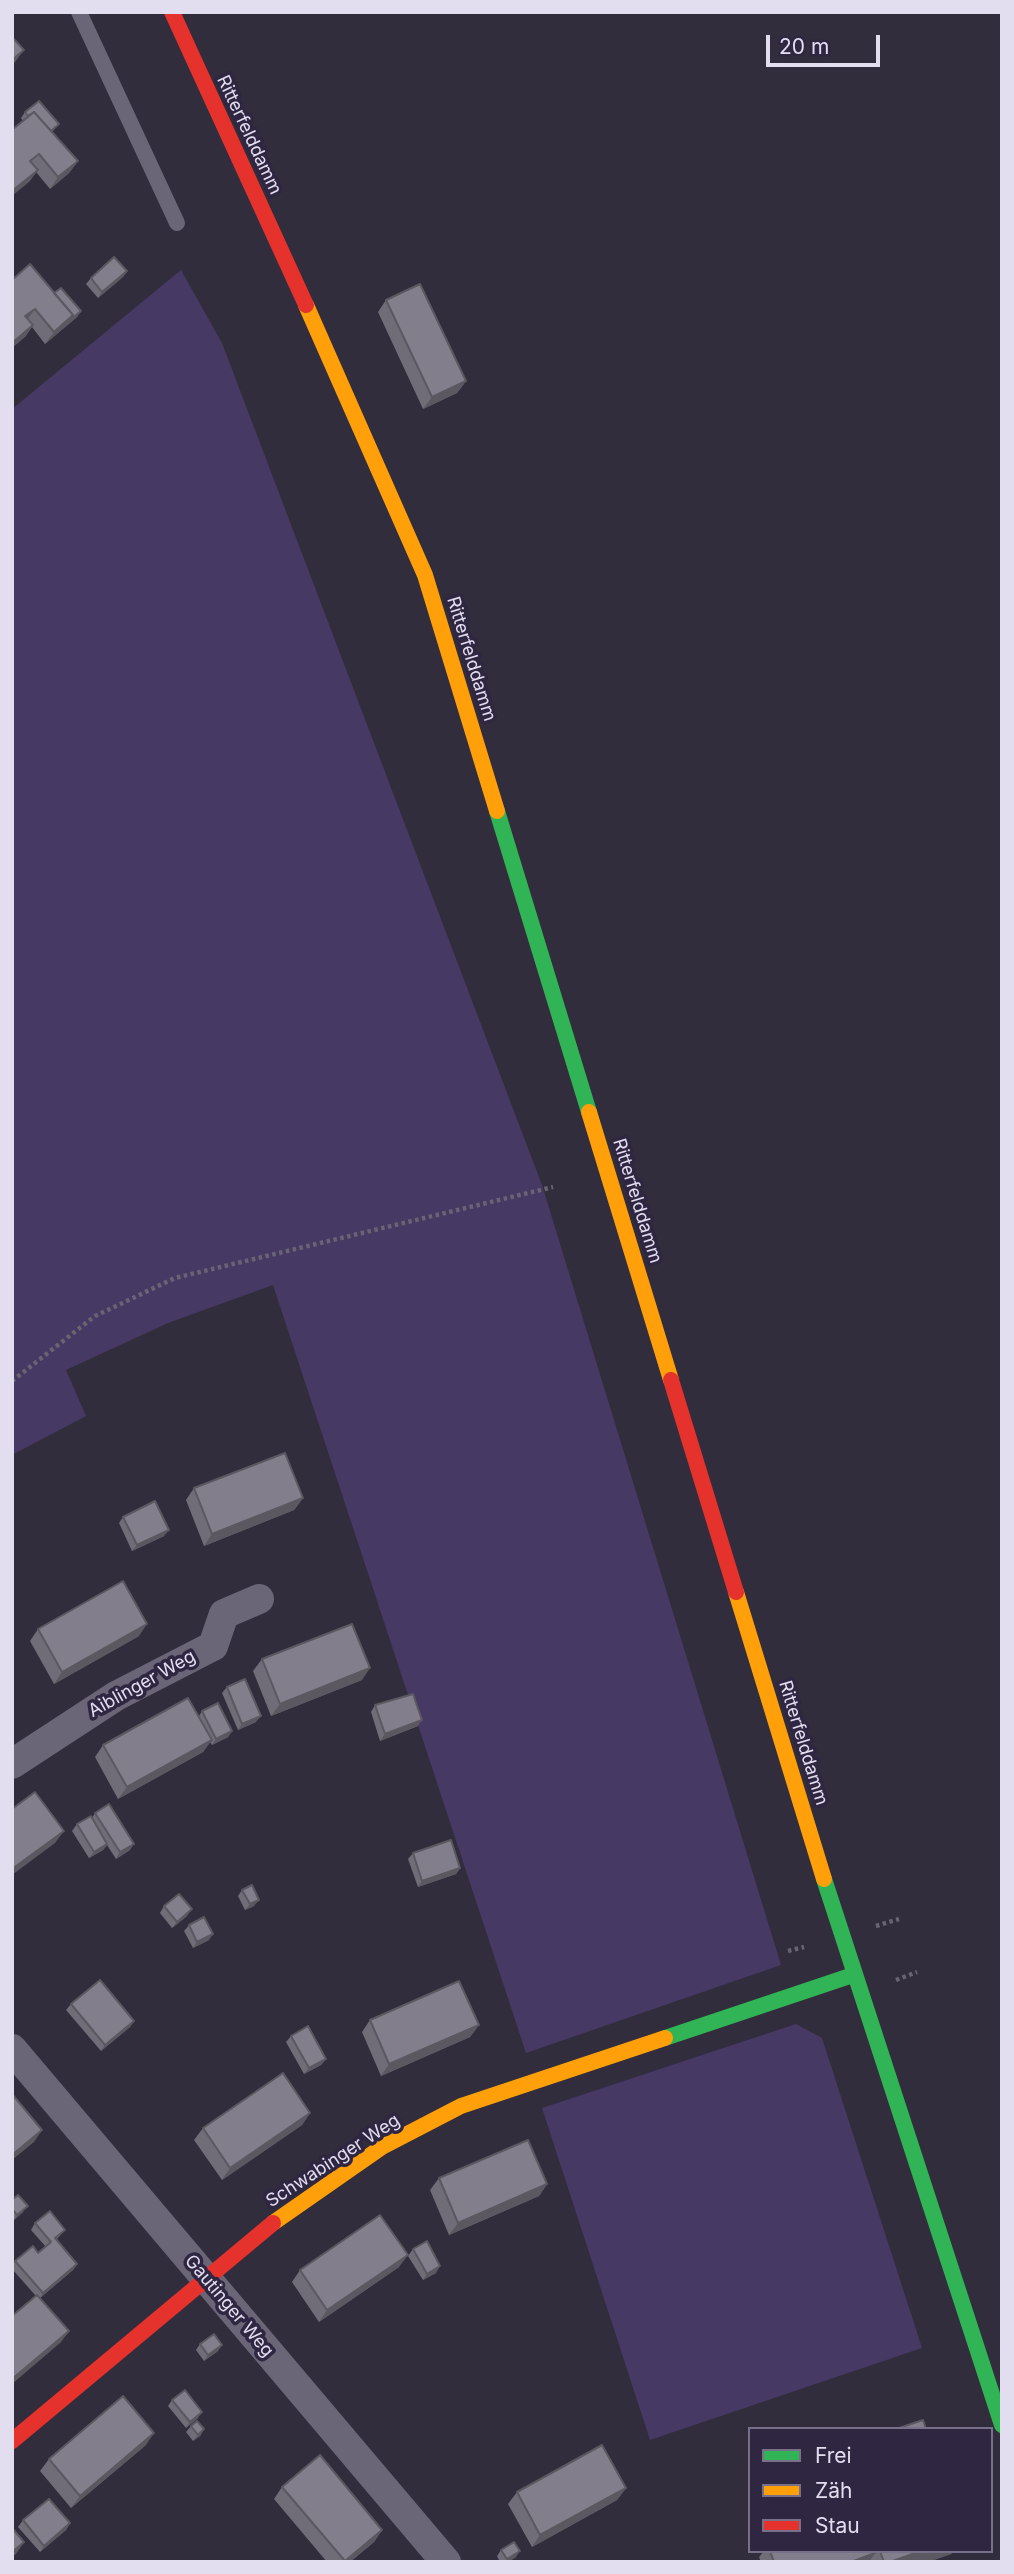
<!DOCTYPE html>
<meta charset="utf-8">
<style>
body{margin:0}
#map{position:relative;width:1014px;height:2574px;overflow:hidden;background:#322d3c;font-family:Inter,sans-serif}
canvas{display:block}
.frame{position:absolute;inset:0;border:14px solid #e2def0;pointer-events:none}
.legend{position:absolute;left:748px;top:2427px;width:245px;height:126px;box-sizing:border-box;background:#2f2742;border:2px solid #777088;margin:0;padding:9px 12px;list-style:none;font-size:21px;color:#e2def0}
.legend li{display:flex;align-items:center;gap:14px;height:35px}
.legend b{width:35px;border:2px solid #777088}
.scale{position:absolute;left:766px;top:35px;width:114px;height:32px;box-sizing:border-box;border:4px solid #e2def0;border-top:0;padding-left:9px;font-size:21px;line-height:24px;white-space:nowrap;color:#e2def0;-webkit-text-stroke:5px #2f2742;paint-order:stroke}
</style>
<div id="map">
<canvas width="1014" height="2574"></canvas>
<div class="frame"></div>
<ul class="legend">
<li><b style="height:9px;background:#30b455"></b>Frei</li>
<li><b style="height:9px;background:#ff9f0a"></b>Zäh</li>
<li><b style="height:9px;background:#e5322d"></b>Stau</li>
</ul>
<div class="scale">20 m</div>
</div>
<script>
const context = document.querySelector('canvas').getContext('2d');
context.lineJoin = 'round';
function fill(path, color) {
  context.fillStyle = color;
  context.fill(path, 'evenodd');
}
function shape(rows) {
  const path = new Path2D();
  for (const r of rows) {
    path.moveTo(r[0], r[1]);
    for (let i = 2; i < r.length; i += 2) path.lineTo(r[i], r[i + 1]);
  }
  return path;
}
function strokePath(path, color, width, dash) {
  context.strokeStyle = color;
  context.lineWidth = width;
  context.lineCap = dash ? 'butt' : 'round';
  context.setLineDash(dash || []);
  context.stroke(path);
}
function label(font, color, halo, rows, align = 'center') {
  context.font = font + ' Inter,sans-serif';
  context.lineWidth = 7;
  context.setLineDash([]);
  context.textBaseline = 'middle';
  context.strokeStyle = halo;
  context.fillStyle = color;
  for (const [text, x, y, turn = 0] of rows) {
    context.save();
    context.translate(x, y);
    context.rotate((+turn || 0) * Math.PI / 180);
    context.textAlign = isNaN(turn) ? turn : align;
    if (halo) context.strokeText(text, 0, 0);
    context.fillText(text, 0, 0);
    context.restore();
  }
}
fill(shape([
 [181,270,222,343,542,1185,781,1965,526,2053,273,1285,168,1323,66,1370,86,1416,12,1455,12,409],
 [796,2024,822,2038,922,2348,650,2440,542,2108]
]), '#463963');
strokePath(shape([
 [12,1381,95,1316,175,1278,553,1187],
 [876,1926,899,1919],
 [788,1951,804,1947],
 [896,1980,917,1972]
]), '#696473', 4.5, [3.5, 3.5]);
strokePath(shape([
 [79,12,177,223]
]), '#6a6577', 16);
strokePath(shape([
 [12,1764,116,1696,213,1646,224,1614,259,1599],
 [12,2049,446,2562]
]), '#6a6577', 30);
strokePath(shape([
 [497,811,589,1112],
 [824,1879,1002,2425],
 [665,2038,853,1975]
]), '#30b455', 16);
strokePath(shape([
 [306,305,425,575,497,811],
 [589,1112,671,1380],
 [736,1592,824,1879],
 [273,2223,382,2147,461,2106,665,2038]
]), '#ff9f0a', 16);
strokePath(shape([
 [172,12,306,305],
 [671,1380,736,1592],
 [12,2441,273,2223]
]), '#e5322d', 16);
fill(shape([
 [25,112,59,124,52,132,78,161,69,173,50,189,36,172,29,182,13,129,23,121,21,118],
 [127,271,123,277,98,298,86,284,91,278],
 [12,280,54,293,81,311,77,317,45,344,32,327,25,337],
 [386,300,466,381,457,393,423,409,378,312],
 [194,1488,303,1498,294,1510,204,1546,186,1500],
 [123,1517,164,1536,132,1551,119,1523],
 [38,1629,139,1636,54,1684,30,1641],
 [262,1659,362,1680,271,1716,253,1671],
 [227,1687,256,1722,238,1730,222,1693],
 [375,1705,418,1726,380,1741,371,1712],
 [202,1711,232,1731,228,1737,212,1745,210,1742,203,1752,118,1799,95,1757,103,1745,199,1716],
 [95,1813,130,1850,116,1859,107,1845,103,1850,89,1858,72,1831,77,1824,92,1818],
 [413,1853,460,1868,456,1874,418,1887,408,1859],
 [242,1890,254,1906,245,1910,238,1896],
 [164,1906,187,1916,172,1928,160,1913],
 [189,1925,209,1940,193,1948,184,1931],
 [71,2004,134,2021,130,2027,101,2051,66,2010],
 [370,2020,479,2025,470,2037,381,2076,362,2032],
 [291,2036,326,2059,321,2065,304,2074,286,2042],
 [310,2113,302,2125,222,2180,194,2140,203,2128],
 [439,2178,547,2184,539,2196,449,2235,430,2190],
 [12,2200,23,2212,13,2221,12,2220],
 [35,2223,65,2230,57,2239,77,2264,73,2270,40,2298,69,2331,60,2343,36,2296,12,2269,12,2266,15,2261,38,2253,46,2247,31,2230],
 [413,2249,436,2273,423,2280,408,2256],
 [399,2267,319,2322,292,2282,300,2270],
 [200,2344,218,2351,204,2361,196,2350],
 [172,2400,198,2418,186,2428,168,2406],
 [191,2426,204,2429,200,2436,193,2441,186,2432],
 [146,2445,71,2508,40,2471,49,2459],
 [282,2487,382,2530,374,2542,350,2562,327,2562,274,2499],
 [626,2488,617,2500,532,2547,508,2504,517,2492],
 [23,2520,70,2523,66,2530,40,2552,18,2527],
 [501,2550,516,2557,508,2562,500,2562,497,2556],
 [764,2551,953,2551,951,2554,928,2562,761,2562,759,2557]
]), '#706c78');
fill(shape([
 [24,50,15,62,12,65,12,60],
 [78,161,69,173,50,189,58,177],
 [38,170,29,182,12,196,12,191],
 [127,271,123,277,98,298,102,292],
 [35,309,26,321,25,316],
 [81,311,77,317,45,344,54,332,73,315],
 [33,325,25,337,12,348,12,343],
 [466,381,457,393,423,409,432,397],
 [303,1498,294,1510,204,1546,212,1534],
 [169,1530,164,1536,132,1551,137,1545],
 [147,1624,139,1636,54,1684,62,1672],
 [370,1668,362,1680,271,1716,280,1704],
 [261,1716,256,1722,238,1730,242,1724],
 [422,1720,418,1726,380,1741,385,1734],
 [232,1731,228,1737,212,1745,216,1739],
 [212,1740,203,1752,118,1799,127,1787],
 [64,1831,55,1843,12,1875,12,1869],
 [107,1844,103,1850,89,1858,94,1852],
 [134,1844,130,1850,116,1859,120,1852],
 [460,1868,456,1874,418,1887,422,1881],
 [259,1900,254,1906,245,1910,250,1904],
 [192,1909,187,1916,172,1928,177,1922],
 [213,1934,209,1940,193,1948,197,1942],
 [134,2021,130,2027,101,2051,105,2045],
 [479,2025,470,2037,381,2076,389,2064],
 [326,2059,321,2065,304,2074,309,2068],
 [310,2113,302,2125,222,2180,230,2168],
 [42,2130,34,2142,12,2160,12,2155],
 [547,2184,539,2196,449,2235,458,2223],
 [28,2206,23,2212,13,2221,17,2215],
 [408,2255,399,2267,319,2322,327,2310],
 [77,2264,73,2270,39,2299,43,2293],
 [440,2266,436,2273,423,2280,427,2274],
 [69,2331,60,2343,12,2384,12,2379],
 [222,2345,218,2351,204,2361,208,2355],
 [202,2412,198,2418,186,2428,190,2422],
 [204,2429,200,2436,193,2441,198,2435],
 [154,2433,146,2445,71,2508,80,2496],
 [626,2488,617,2500,532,2547,540,2535],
 [70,2523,66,2530,40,2552,44,2546],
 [382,2530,374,2542,350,2562,344,2562],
 [24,2542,16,2554,12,2557,12,2552],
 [520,2551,516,2557,508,2562,505,2562,507,2559],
 [921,2551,953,2551,951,2554,928,2562,890,2562],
 [875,2553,869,2562,851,2562]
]), '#5b5861');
const building = shape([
 [12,37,24,50,12,60,12,37],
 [39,101,59,124,51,131,34,112,28,116,25,112,39,101],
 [34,112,78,161,58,177,39,154,30,161,38,170,12,191,12,128,13,129,34,112],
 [114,257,127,271,102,292,91,278,114,257],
 [30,264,73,315,54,332,35,309,25,316,33,325,12,343,12,280,30,264],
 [420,284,466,381,432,397,386,300,420,284],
 [61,288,81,311,69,321,73,315,54,293,61,288],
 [285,1453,303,1498,212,1534,194,1488,285,1453],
 [155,1501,169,1530,137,1545,123,1517,155,1501],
 [123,1581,147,1624,62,1672,38,1629,123,1581],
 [352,1624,370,1668,280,1704,262,1659,352,1624],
 [245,1679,261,1716,242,1724,227,1687,245,1679],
 [413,1694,422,1720,385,1734,375,1705,413,1694],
 [188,1698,212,1740,127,1787,103,1745,188,1698],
 [218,1703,232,1731,216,1739,202,1711,218,1703],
 [35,1792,64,1831,12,1869,12,1809,35,1792],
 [109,1804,134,1844,120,1852,95,1813,109,1804],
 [91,1816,107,1844,94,1852,77,1824,91,1816],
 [451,1840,460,1868,422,1881,413,1853,451,1840],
 [252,1885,259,1900,250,1904,242,1890,252,1885],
 [179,1894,192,1909,177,1922,164,1906,179,1894],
 [204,1917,213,1934,197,1942,189,1925,204,1917],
 [100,1980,134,2021,105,2045,71,2004,100,1980],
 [459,1981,479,2025,389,2064,370,2020,459,1981],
 [308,2026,326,2059,309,2068,291,2036,308,2026],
 [283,2073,310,2113,230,2168,203,2128,283,2073],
 [12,2094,42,2130,12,2155,12,2094],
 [528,2140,547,2184,458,2223,439,2178,528,2140],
 [18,2195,28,2206,17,2215,12,2209,12,2200,18,2195],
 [50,2211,65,2230,55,2238,77,2264,43,2293,15,2261,33,2246,38,2253,51,2242,35,2223,50,2211],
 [380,2215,408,2255,327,2310,300,2270,380,2215],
 [427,2241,440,2266,427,2274,413,2249,427,2241],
 [37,2295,69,2331,12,2379,12,2316,37,2295],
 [214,2334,222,2345,208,2355,200,2344,214,2334],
 [185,2390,202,2412,190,2422,172,2400,185,2390],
 [123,2396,154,2433,80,2496,49,2459,123,2396],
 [923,2420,926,2429,896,2429,923,2420],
 [197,2421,204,2429,198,2435,191,2426,197,2421],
 [602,2445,626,2488,540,2535,517,2492,602,2445],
 [320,2455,382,2530,345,2561,282,2487,320,2455],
 [49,2499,70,2523,44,2546,23,2520,49,2499],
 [12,2528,24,2542,12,2552,12,2528],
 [514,2542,520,2551,507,2559,501,2550,514,2542],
 [770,2551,875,2551,875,2553,851,2562,774,2562,770,2551],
 [880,2551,921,2551,890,2562,884,2562,880,2551]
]);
fill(building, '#827e8b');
strokePath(building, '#5b5861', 2);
label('18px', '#e2def0', '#2f2742', [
 ["Ritterfelddamm",249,135,65],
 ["Ritterfelddamm",471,659,73],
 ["Ritterfelddamm",637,1201,73],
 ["Aiblinger Weg",142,1684,-29],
 ["Ritterfelddamm",803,1743,73],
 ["Schwabinger Weg",333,2161,-33],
 ["Gautinger Weg",229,2306,50]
]);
</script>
